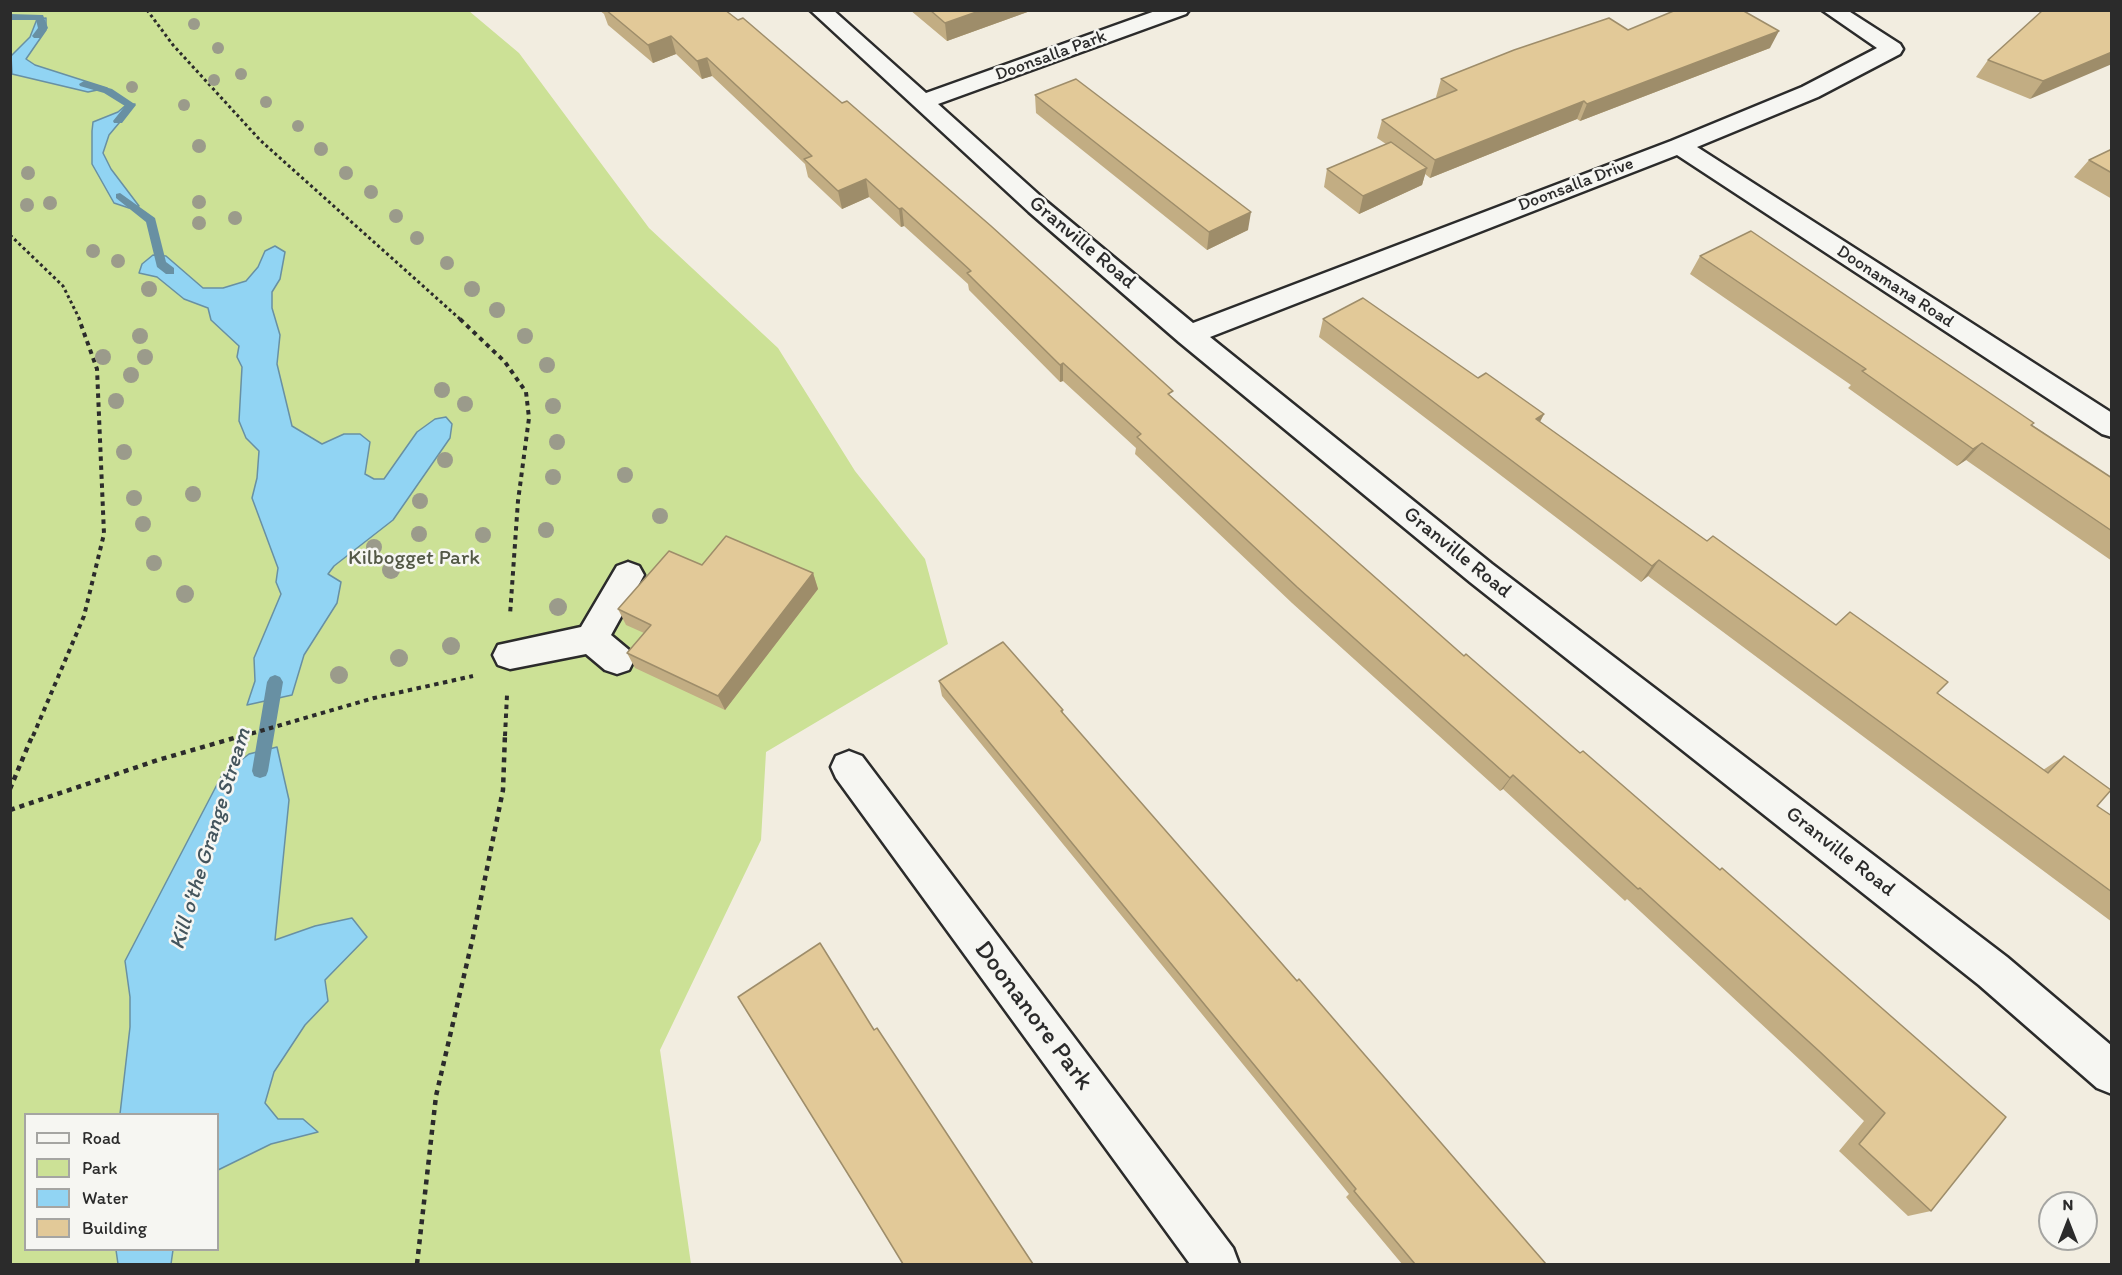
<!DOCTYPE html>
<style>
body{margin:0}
#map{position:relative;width:2122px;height:1275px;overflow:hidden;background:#f2ede0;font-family:Itim,sans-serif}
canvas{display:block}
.frame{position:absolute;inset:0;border:12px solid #2b2b2b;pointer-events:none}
.legend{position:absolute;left:24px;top:1113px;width:195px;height:138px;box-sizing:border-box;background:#f6f6f2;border:2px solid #a5a5a2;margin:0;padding:8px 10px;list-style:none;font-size:18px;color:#2b2b2b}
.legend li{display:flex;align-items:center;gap:12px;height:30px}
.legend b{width:30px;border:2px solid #a5a5a2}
.north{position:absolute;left:2038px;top:1191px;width:60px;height:60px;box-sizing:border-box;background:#f6f6f2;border:2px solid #a5a5a2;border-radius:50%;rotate:0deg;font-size:16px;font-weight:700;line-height:24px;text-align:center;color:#2b2b2b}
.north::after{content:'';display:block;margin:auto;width:21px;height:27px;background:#2b2b2b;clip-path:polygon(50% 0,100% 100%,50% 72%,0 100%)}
</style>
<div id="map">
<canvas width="2122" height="1275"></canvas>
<div class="frame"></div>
<ul class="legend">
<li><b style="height:8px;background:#f6f6f2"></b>Road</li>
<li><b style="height:16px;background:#cce196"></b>Park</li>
<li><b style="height:16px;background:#91d4f3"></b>Water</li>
<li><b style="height:16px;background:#e2c998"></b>Building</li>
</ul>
<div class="north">N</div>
</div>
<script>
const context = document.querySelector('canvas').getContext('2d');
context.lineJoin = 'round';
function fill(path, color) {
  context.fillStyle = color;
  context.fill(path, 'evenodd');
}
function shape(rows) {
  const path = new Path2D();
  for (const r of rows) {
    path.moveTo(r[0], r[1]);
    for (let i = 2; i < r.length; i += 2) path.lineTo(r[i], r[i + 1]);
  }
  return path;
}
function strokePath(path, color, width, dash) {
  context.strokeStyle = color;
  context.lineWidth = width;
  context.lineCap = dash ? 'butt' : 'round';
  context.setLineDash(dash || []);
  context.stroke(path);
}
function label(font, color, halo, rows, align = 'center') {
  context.font = font + ' Itim,sans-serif';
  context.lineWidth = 5;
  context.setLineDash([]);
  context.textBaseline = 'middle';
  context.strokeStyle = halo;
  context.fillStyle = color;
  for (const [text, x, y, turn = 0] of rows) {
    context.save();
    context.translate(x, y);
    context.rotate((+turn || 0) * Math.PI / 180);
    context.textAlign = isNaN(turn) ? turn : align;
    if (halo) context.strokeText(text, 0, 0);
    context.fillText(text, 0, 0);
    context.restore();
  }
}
fill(shape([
 [10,11,469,11,519,53,649,228,778,348,855,471,925,559,948,644,766,752,761,840,660,1050,691,1264,11,1264],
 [26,1114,218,1114,218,1250,26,1250]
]), '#cce196');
const water = shape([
 [46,18,46,30,26,59,35,65,107,88,88,92,12,74,11,56,30,37,37,19,46,18],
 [135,104,109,135,103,153,111,169,139,206,129,208,114,203,92,164,92,131,93,122,118,112,126,105,135,104],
 [275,246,285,252,280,279,272,292,272,308,280,335,277,364,292,426,322,444,344,434,360,434,370,442,365,474,374,479,384,479,417,432,435,419,446,417,452,424,450,438,393,520,334,566,328,574,341,582,337,603,304,655,292,695,247,705,255,681,254,658,281,594,276,582,278,568,252,498,257,478,259,451,246,438,239,421,242,367,237,357,239,346,211,320,208,308,184,299,157,277,139,273,142,264,153,255,166,256,203,288,223,288,246,281,258,267,265,251,275,246],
 [277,747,289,800,275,940,315,926,352,918,367,937,325,980,328,1001,305,1025,274,1072,265,1103,278,1119,303,1119,318,1132,271,1144,218,1170,218,1114,120,1114,130,1027,130,997,125,961,222,775,249,754,277,747],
 [116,1250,173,1250,171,1264,118,1264,116,1250]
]);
fill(water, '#91d4f3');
strokePath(water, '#6890a3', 1.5);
fill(shape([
 [10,14,43,15,48,28,40,38,34,38,32,36,38,28,36,20,10,20,10,14],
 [84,81,112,89,136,105,122,123,114,123,113,121,125,106,104,93,80,86,79,84,84,81],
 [120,193,155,218,166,262,174,268,174,274,166,274,157,267,146,222,116,198,116,194,120,193],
 [275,675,280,677,283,682,268,771,266,776,260,778,254,776,252,771,267,682,270,677,275,675]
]), '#6890a3');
const minor = shape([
 [810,10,833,10,926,93,1158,10,1189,10,1186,14,938,104,1047,202,1193,323,1671,141,1802,87,1877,48,1822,10,1847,10,1900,44,1903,49,1900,54,1818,97,1697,147,2112,413,2112,437,2102,434,1677,155,1210,337,1492,564,2007,957,2112,1046,2112,1094,2097,1088,1979,985,1470,582,1179,342,1029,212,810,10],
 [628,562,639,566,644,575,611,635,629,650,634,660,629,670,617,674,605,670,586,654,510,669,498,665,493,655,498,645,581,627,617,566,628,562],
 [849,751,862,756,1233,1248,1239,1264,1190,1264,836,778,831,767,836,756,849,751]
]);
strokePath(minor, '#2b2b2b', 5);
strokePath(shape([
 [147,10,173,45,260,140,461,320],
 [10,235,63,286,80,320]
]), '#2b2b2b', 3, [3, 3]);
strokePath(shape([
 [460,319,505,362,526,392,529,418,518,501,510,615],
 [33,736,84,616,104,534,97,369,79,319],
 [243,736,374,698,473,676],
 [505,736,507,695]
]), '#2b2b2b', 4, [4.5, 4.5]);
strokePath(shape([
 [10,789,33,734],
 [10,810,158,760,248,734],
 [417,1264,436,1096,473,937,503,790,505,734]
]), '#2b2b2b', 4.5, [5, 5]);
fill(minor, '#f6f6f2');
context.fillStyle = '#9b9b8b';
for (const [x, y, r] of [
 [194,24,6],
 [218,48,6],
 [241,74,6],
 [214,80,6],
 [132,87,6],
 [266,102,6],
 [184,105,6],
 [298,126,6],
 [199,146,7],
 [321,149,7],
 [28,173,7],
 [346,173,7],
 [371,192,7],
 [199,202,7],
 [50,203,7],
 [27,205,7],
 [396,216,7],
 [235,218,7],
 [199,223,7],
 [417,238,7],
 [93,251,7],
 [118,261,7],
 [447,263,7],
 [149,289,8],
 [472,289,8],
 [497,310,8],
 [140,336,8],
 [525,336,8],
 [103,357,8],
 [145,357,8],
 [547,365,8],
 [131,375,8],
 [442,390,8],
 [116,401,8],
 [465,404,8],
 [553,406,8],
 [557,442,8],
 [124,452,8],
 [445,460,8],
 [625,475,8],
 [553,477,8],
 [193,494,8],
 [134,498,8],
 [420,501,8],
 [660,516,8],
 [143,524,8],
 [546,530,8],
 [419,534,8],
 [483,535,8],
 [374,547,8],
 [154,563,8],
 [391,570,9],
 [185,594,9],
 [558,607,9],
 [451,646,9],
 [399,658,9],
 [339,675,9]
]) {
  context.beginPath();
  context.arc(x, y, r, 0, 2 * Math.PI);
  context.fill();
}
fill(shape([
 [599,10,725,10,1172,397,1464,656,1720,870,2006,1117,1931,1211,1908,1216,1839,1151,1864,1121,1800,1060,1627,899,1625,901,1503,789,1500,791,1292,603,1135,454,1136,448,1063,381,1060,382,969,290,968,284,904,226,901,227,869,197,842,209,808,177,805,164,712,76,702,79,676,54,653,63,608,25,604,14],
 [910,10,1033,10,947,41],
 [2112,10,2030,99,1976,77,1988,60],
 [1628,30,1770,48,1580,121,1577,119,1430,178,1425,174,1422,185,1359,214,1324,187,1327,169,1386,144,1377,138,1382,120,1438,98,1436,97,1441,79],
 [1035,95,1248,230,1207,250,1036,113],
 [2112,149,2112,199,2074,177,2089,160],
 [1700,256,2034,423,2032,425,2112,478,2112,561,1966,460,1957,466,1848,388,1851,385,1690,274],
 [1323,319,1478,378,1544,414,1540,422,1707,541,1836,625,1937,693,2043,770,2064,756,2097,806,2112,816,2112,922,1648,576,1641,582,1319,337],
 [813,573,818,589,725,710,635,668,627,653,644,633,626,625,618,609],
 [939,681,1063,710,1063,714,1546,1264,1402,1264,1346,1197,1349,1194,942,696]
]), '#c2ad83');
fill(shape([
 [982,10,1033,10,947,41,945,23],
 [1779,31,1770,48,1580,121,1587,104],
 [671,36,676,54,653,63,648,45],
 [2112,52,2112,64,2030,99,2043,81],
 [707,58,712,76,702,79,697,61],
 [1584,101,1577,119,1430,178,1435,160],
 [1427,168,1422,185,1359,214,1363,196],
 [866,179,869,197,842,209,838,191],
 [902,208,904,226,901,227,899,209],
 [1251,212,1248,230,1207,250,1209,232],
 [1063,363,1063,381,1060,382,1060,365],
 [1544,414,1535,431,1536,419],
 [1982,443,1966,460,1957,466,1973,449],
 [1659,560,1648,576,1641,582,1652,566],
 [813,573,818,589,725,710,718,696],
 [1513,775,1503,789,1500,791,1510,778]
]), '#9e8d6a');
const building = shape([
 [606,10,725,10,738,20,743,18,842,103,847,101,991,226,1173,391,1168,394,1464,656,1466,654,1580,753,1583,751,1720,870,1722,868,2006,1117,1931,1211,1859,1144,1885,1113,1819,1051,1640,888,1638,889,1513,775,1510,778,1297,587,1137,437,1141,434,1063,363,1060,365,967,273,971,271,902,208,899,209,866,179,838,191,804,159,812,156,707,58,697,61,671,36,648,45,606,10],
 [930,10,982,10,945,23,930,10],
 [1676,10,1742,10,1779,31,1587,104,1584,101,1435,160,1382,120,1457,90,1441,79,1514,50,1609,18,1628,30,1676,10],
 [2043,10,2112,10,2112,52,2043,81,1988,60,2043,10],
 [1076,79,1251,212,1209,232,1035,95,1076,79],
 [1391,142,1427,168,1363,196,1327,169,1391,142],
 [2112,149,2112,173,2089,160,2112,149],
 [1751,231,2034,423,2031,425,2112,478,2112,531,1982,443,1973,449,1862,371,1866,369,1700,256,1751,231],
 [1363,298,1478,378,1486,373,1544,414,1536,419,1707,541,1713,536,1836,625,1850,612,1948,682,1937,693,2048,773,2064,756,2111,790,2097,806,2112,816,2112,892,1659,560,1652,566,1323,319,1363,298],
 [726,536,813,573,718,696,627,653,651,625,618,609,669,551,702,565,726,536],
 [1003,642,1063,710,1061,711,1297,981,1299,979,1546,1264,1415,1264,1354,1191,1356,1189,939,681,1003,642],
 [820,943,874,1030,877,1028,1033,1264,903,1264,861,1195,738,997,820,943]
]);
fill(building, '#e2c998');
strokePath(building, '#9e8d6a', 1.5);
label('18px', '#2b2b2b', '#f6f6f2', [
 ["Doonsalla Park",1051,56,-20],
 ["Doonsalla Drive",1576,185,-21],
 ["Doonamana Road",1895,287,33]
]);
label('21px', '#2b2b2b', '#f6f6f2', [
 ["Granville Road",1082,243,40],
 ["Granville Road",1457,553,39],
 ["Granville Road",1840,852,38]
]);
label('21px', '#535846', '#f6f6f2', [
 ["Kilbogget Park",414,559]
]);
label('italic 22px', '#44555d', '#f6f6f2', [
 ["Kill o'the Grange Stream",211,839,-73]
]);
label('26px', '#2b2b2b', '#f6f6f2', [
 ["Doonanore Park",1033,1016,53]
]);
</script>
